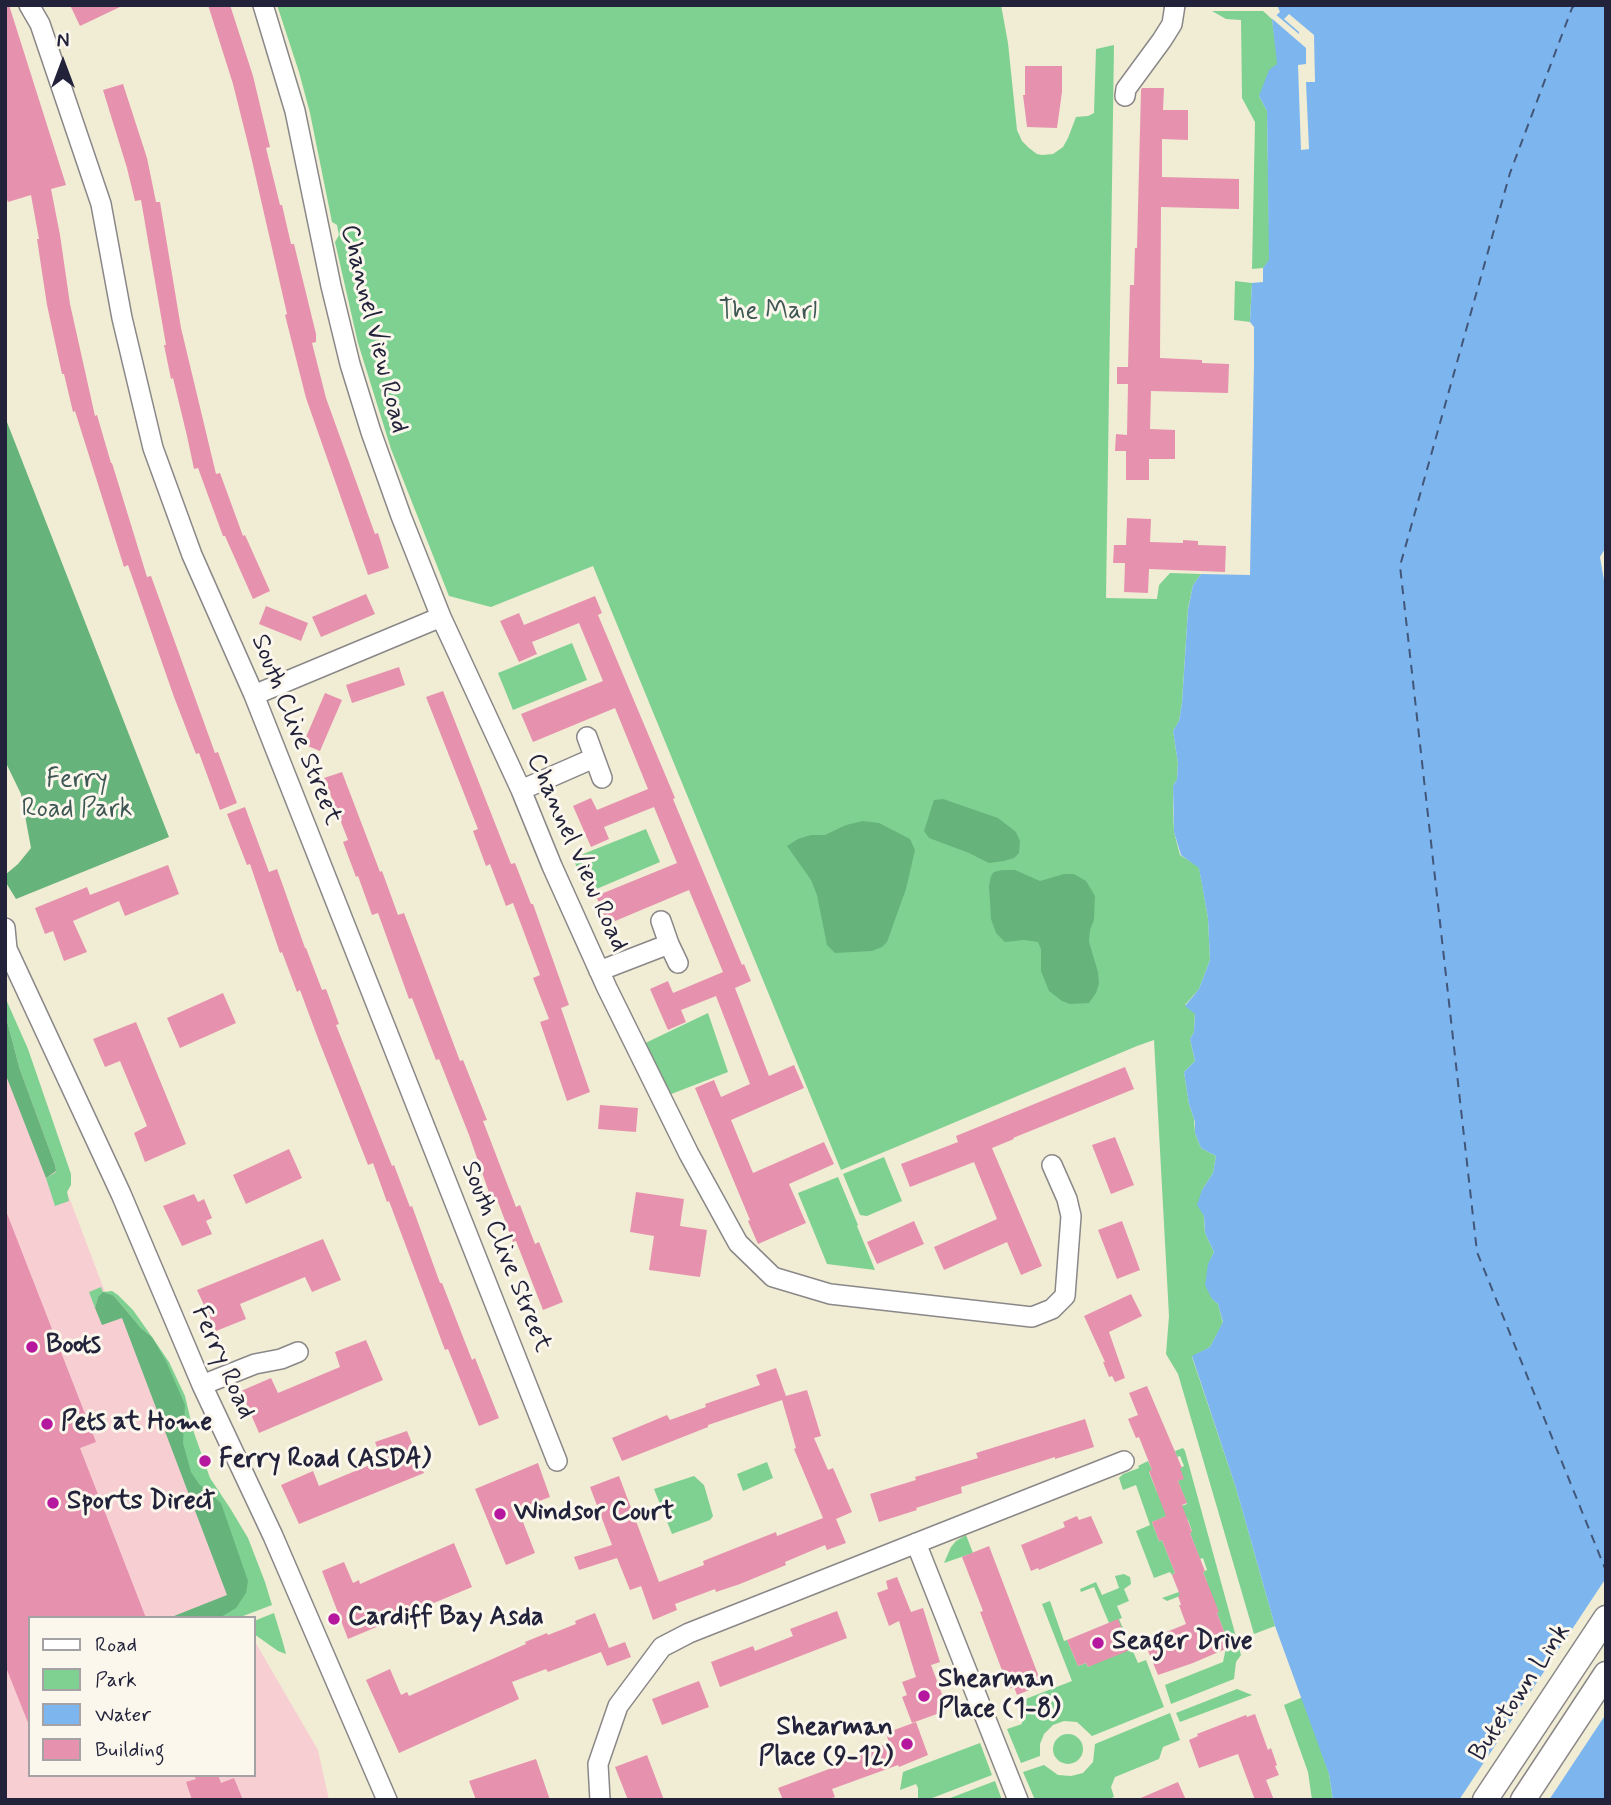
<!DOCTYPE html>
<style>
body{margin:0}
#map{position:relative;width:1611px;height:1805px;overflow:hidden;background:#f1ecd4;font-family:Mynerve,sans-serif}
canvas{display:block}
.frame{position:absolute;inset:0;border:7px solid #22223b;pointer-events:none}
.legend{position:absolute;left:28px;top:1616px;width:228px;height:161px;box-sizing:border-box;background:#fbf7ec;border:2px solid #a4a2a5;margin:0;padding:9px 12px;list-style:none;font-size:21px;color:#22223b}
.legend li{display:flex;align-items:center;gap:14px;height:35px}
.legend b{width:35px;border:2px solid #a4a2a5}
.north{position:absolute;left:28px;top:28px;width:70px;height:70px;-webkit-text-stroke:5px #fbf7ec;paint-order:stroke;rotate:0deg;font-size:19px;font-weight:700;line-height:28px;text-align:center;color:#22223b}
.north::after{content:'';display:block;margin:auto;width:24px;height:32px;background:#22223b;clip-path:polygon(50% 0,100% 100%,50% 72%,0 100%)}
</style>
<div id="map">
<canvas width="1611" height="1805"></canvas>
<div class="frame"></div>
<ul class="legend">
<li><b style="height:9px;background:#fff"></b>Road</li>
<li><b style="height:19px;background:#7fd192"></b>Park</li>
<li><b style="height:19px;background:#7db6ee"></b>Water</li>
<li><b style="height:19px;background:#e692ae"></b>Building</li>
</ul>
<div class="north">N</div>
</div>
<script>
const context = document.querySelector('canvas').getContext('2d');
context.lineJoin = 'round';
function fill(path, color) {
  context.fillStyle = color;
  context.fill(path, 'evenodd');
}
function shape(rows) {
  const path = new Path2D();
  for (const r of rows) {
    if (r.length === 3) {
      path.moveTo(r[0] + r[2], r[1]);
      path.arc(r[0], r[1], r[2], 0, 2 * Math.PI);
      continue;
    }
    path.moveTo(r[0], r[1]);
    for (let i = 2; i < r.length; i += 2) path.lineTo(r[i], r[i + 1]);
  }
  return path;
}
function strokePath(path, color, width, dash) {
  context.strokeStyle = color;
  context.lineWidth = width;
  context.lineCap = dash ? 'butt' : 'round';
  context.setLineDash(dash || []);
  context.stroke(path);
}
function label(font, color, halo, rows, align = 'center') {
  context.font = font + ' Mynerve,sans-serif';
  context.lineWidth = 6;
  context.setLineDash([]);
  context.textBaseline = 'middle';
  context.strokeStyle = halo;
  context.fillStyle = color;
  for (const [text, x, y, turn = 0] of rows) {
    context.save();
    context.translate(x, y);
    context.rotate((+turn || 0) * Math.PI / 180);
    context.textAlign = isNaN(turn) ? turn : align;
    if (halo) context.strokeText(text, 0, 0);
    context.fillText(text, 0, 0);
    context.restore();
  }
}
fill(shape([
 [5,1028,108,1300,124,1315,240,1618,30,1618,30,1775,254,1775,254,1640,318,1750,329,1800,5,1800]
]), '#f7cfd3');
fill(shape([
 [277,5,1001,5,1008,43,1017,130,1022,141,1029,148,1037,154,1042,155,1053,154,1063,147,1068,138,1076,117,1088,116,1094,113,1096,49,1114,45,1106,598,1157,599,1159,585,1170,573,1201,574,1193,585,1188,609,1182,703,1179,721,1173,731,1178,763,1177,779,1173,786,1173,809,1174,832,1180,855,1199,867,1208,918,1210,960,1199,989,1185,1005,1195,1013,1194,1032,1190,1039,1195,1061,1184,1072,1189,1104,1194,1119,1195,1133,1201,1148,1216,1156,1213,1173,1202,1190,1205,1233,1214,1252,1208,1265,1212,1299,1218,1304,1223,1323,1210,1347,1192,1357,1236,1488,1275,1626,1254,1634,1178,1374,1166,1354,1169,1316,1154,1040,1137,1046,841,1170,593,566,491,607,449,596,391,449,358,343,335,242,339,235,337,225,332,222,310,113,299,72],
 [1212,11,1263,11,1272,19,1278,65,1259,96,1267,111,1269,228,1269,261,1263,268,1252,269,1255,122,1242,98,1241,20,1226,19],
 [1235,281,1252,283,1250,322,1234,320],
 [572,643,587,680,513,710,498,673],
 [646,829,660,862,587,893,573,858],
 [5,997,28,1049,71,1174,71,1185,67,1192,69,1201,55,1206,46,1178,56,1172,55,1165,20,1070,5,1013],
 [708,1013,728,1072,661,1098,637,1047],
 [884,1157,902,1201,867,1216,860,1215,843,1174],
 [838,1177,858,1225,857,1226,875,1270,827,1264,798,1193],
 [101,1287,103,1292,112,1291,118,1295,133,1310,145,1327,152,1337,169,1362,185,1396,193,1430,210,1478,230,1508,248,1538,265,1582,272,1605,238,1618,172,1618,225,1600,237,1590,183,1458,152,1337,141,1328,114,1296,98,1297,95,1308,89,1292],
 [1183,1448,1185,1451,1241,1655,1236,1662,1234,1679,1171,1704,1165,1685,1223,1662,1226,1648,1230,1647,1217,1613,1218,1612,1206,1586,1167,1601,1162,1598,1207,1582,1203,1572,1207,1570,1203,1558,1200,1559,1190,1533,1192,1531,1188,1520,1179,1511,1152,1522,1159,1541,1162,1540,1175,1573,1172,1575,1170,1572,1154,1578,1136,1531,1150,1525,1136,1485,1123,1490,1119,1478,1123,1474,1139,1468,1138,1466,1148,1461,1152,1470,1149,1472,1156,1490,1170,1510,1187,1504,1178,1481,1180,1468,1184,1466,1180,1456,1177,1457,1175,1451],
 [767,1462,773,1478,743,1491,737,1474],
 [694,1476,704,1485,713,1516,710,1520,672,1534,654,1489],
 [966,1535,973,1553,944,1563,951,1547,956,1541],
 [1124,1574,1130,1577,1131,1584,1124,1589,1129,1601,1117,1606,1122,1618,1119,1619,1138,1663,1146,1660,1164,1707,1092,1736,1077,1722,1064,1721,1053,1725,1044,1734,1040,1744,1040,1756,1021,1763,1007,1729,1022,1724,1018,1702,1072,1681,1042,1604,1050,1601,1064,1641,1067,1640,1078,1666,1086,1663,1088,1667,1128,1646,1118,1620,1109,1623,1094,1587,1081,1592,1080,1589,1096,1582,1102,1595,1119,1588,1115,1576],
 [274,1613,282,1639,286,1654,278,1651,254,1634,254,1621],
 [1237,1689,1252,1695,1180,1722,1176,1713],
 [1303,1697,1329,1774,1333,1800,1312,1800,1308,1772,1284,1705],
 [1170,1713,1180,1740,1163,1747,1159,1759,1115,1777,1111,1787,1114,1797,1105,1800,1035,1800,1023,1772,1044,1765,1058,1775,1071,1776,1083,1773,1093,1762,1095,1744],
 [1068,1749,15],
 [980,1743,992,1775,927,1800,918,1800,918,1788,916,1784,900,1790,903,1772],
 [995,1781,1002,1800,945,1800]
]), '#7fd192');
fill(shape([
 [5,417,169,837,16,899,5,881,5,875,18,864,31,848,21,794,5,761],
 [943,799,998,818,1016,832,1020,841,1019,853,1014,858,1004,861,989,863,969,853,929,838,924,831,934,800],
 [863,821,879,823,910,839,915,850,906,889,887,942,882,947,872,951,835,953,827,945,817,895,811,880,787,846,798,839,811,835,825,835,846,825],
 [1002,870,1015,870,1040,881,1064,874,1074,874,1086,881,1095,896,1094,920,1090,930,1089,942,1098,972,1099,984,1096,993,1089,1003,1070,1004,1062,1001,1049,991,1041,971,1041,949,1038,942,1024,940,1005,942,996,933,991,919,989,886,991,876,994,872],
 [5,1013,20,1070,55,1165,56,1171,46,1178,5,1073],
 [103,1292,114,1296,141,1328,152,1337,166,1361,185,1405,183,1443,191,1472,199,1484,221,1503,248,1581,246,1593,236,1608,221,1617,169,1618,227,1595,122,1318,102,1325,95,1308,98,1297]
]), '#67b37c');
fill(shape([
 [1277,5,1606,5,1606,547,1600,557,1606,592,1606,1800,1333,1800,1329,1774,1275,1626,1236,1488,1192,1356,1210,1347,1223,1322,1218,1304,1212,1299,1205,1285,1208,1264,1214,1252,1205,1233,1204,1216,1197,1205,1202,1190,1213,1173,1216,1156,1201,1148,1195,1133,1195,1122,1189,1104,1184,1072,1195,1061,1190,1039,1194,1032,1195,1014,1185,1006,1199,989,1210,960,1208,918,1199,868,1181,855,1174,832,1173,786,1177,779,1178,763,1173,731,1179,721,1182,703,1188,610,1193,585,1201,574,1250,575,1254,364,1254,327,1250,322,1252,283,1263,282,1263,268,1269,260,1267,111,1259,96,1269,70,1277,64,1272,19,1280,12]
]), '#7db6ee');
fill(shape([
 [1274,13,1299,34,1299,32,1284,19,1289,14,1314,35,1315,82,1306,82,1309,149,1301,150,1298,65,1306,64,1306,48,1269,16],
 [1606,1578,1606,1714,1549,1800,1459,1800]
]), '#f1ecd4');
strokePath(shape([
 [1575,5,1572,8,1510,173,1400,566,1477,1252,1606,1571]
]), '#42567a', 2, [9, 7]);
fill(shape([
 [5,5,9,5,66,185,51,189,60,235,70,304,95,416,97,415,111,463,112,463,147,577,151,576,215,753,218,752,237,803,220,810,199,753,196,754,174,697,128,565,124,567,75,411,73,412,64,374,62,374,47,305,37,239,39,239,31,195,8,202,5,194],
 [70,5,124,5,80,26],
 [208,5,230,5,253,76,270,147,266,148,280,205,282,205,291,244,294,244,316,334,316,342,312,343,326,398,375,534,378,533,389,568,368,575,306,398,285,315,287,314,250,152,233,84],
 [1025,66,1062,66,1062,92,1057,128,1027,127,1023,95,1025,95],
 [123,84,147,158,156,202,160,202,181,328,216,474,220,473,243,536,245,535,270,591,253,599,225,536,223,536,198,468,194,469,187,436,173,378,171,379,164,345,166,345,141,200,135,201,127,168,103,90],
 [1142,88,1164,88,1163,110,1188,110,1188,140,1162,139,1162,177,1239,179,1239,209,1161,207,1160,358,1202,360,1202,363,1229,364,1228,393,1151,391,1150,429,1175,430,1175,459,1149,459,1149,480,1126,480,1126,451,1115,451,1116,434,1127,435,1128,384,1117,384,1117,367,1128,367,1130,285,1134,285,1135,248,1137,248,1141,90],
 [1127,518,1151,519,1150,542,1183,543,1183,540,1198,541,1198,545,1226,546,1225,572,1149,569,1148,593,1124,592,1125,563,1113,563,1114,545,1126,545],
 [366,594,375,614,321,637,312,617],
 [595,596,602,613,598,615,675,798,673,799,742,965,744,964,751,981,735,988,769,1076,794,1065,804,1088,731,1120,753,1173,824,1142,834,1164,789,1184,806,1223,758,1244,748,1221,750,1220,695,1088,714,1080,721,1097,750,1084,716,996,681,1010,686,1022,668,1030,650,989,668,981,673,993,723,972,689,890,608,924,596,896,677,863,654,807,604,827,609,839,591,847,573,806,591,798,597,810,648,789,615,708,533,742,521,714,603,681,579,623,532,642,537,654,519,662,500,621,519,613,524,625],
 [266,606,308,623,301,641,259,624],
 [399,667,405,685,352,703,346,685],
 [443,691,511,864,515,863,531,904,533,904,569,1005,561,1008,590,1092,567,1101,540,1022,549,1019,533,978,540,975,513,903,506,906,490,864,486,866,473,831,478,829,426,697],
 [325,693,342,700,320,751,303,744],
 [342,772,380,872,382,871,398,915,404,913,460,1061,463,1060,487,1120,483,1121,516,1207,520,1205,535,1244,539,1242,563,1302,543,1310,516,1241,513,1242,498,1202,493,1204,469,1135,439,1059,436,1060,412,998,409,999,378,913,372,915,358,876,356,877,343,842,348,840,324,778],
 [245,807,269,872,277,869,305,948,306,948,322,990,326,989,339,1024,336,1025,392,1166,394,1165,410,1207,412,1206,440,1283,442,1283,472,1360,475,1358,499,1418,479,1426,448,1349,445,1350,389,1201,387,1202,373,1163,368,1165,319,1041,300,990,297,992,282,952,280,953,250,864,247,865,227,814],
 [168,865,179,894,125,916,119,901,73,921,87,952,64,961,53,931,45,934,35,908,87,887,90,895],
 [223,993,236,1023,180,1048,167,1018],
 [136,1022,186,1144,145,1162,134,1133,147,1126,120,1061,105,1067,93,1039],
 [1125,1067,1134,1089,1013,1138,1014,1139,992,1148,1042,1266,1021,1275,1007,1242,944,1270,934,1247,997,1219,974,1162,910,1187,901,1164,958,1142,956,1136],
 [600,1105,638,1108,636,1132,598,1129],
 [1115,1137,1134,1185,1111,1194,1092,1145],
 [289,1149,302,1178,246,1204,233,1175],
 [636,1192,684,1199,680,1226,707,1230,700,1277,649,1270,654,1236,630,1232],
 [194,1194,198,1202,204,1199,212,1218,206,1221,212,1234,182,1246,163,1206],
 [6,1211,96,1442,80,1448,146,1618,30,1618,29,1725,5,1665],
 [914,1221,924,1244,877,1264,867,1242],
 [1122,1221,1140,1270,1117,1279,1098,1230],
 [323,1239,341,1280,312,1292,305,1277,240,1304,246,1319,216,1331,197,1290],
 [1131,1294,1142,1316,1109,1332,1125,1378,1115,1382,1112,1376,1109,1377,1103,1362,1105,1362,1084,1316],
 [366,1340,383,1380,259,1433,241,1391,271,1378,278,1393,340,1367,335,1352],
 [776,1368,786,1396,807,1390,821,1436,814,1438,828,1470,833,1468,852,1512,836,1519,846,1543,827,1550,825,1545,785,1562,786,1565,740,1584,716,1592,715,1589,675,1604,677,1610,653,1620,641,1586,630,1590,617,1558,579,1570,574,1557,612,1545,590,1487,619,1476,659,1582,704,1565,703,1561,776,1532,777,1536,823,1518,794,1449,796,1448,782,1400,708,1425,708,1427,622,1461,612,1438,667,1415,670,1420,706,1407,705,1404,760,1385,756,1375],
 [1147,1386,1182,1468,1180,1468,1184,1479,1178,1481,1187,1503,1182,1505,1192,1532,1190,1533,1205,1571,1203,1572,1219,1612,1217,1613,1230,1647,1193,1663,1158,1675,1146,1646,1161,1640,1159,1635,1186,1624,1179,1605,1181,1605,1178,1596,1180,1595,1172,1575,1175,1573,1162,1540,1159,1541,1152,1522,1166,1516,1149,1471,1152,1470,1139,1437,1136,1438,1128,1419,1138,1415,1129,1393],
 [1085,1419,1094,1447,1055,1459,1055,1457,961,1487,962,1493,916,1508,917,1510,879,1522,870,1494,916,1480,915,1477,978,1458,976,1453],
 [407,1431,424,1473,299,1524,281,1485,313,1471,319,1486,382,1460,375,1442],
 [538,1463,550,1497,518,1509,535,1553,506,1565,475,1489],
 [1077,1516,1079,1520,1091,1516,1103,1543,1039,1570,1038,1568,1031,1571,1021,1545,1065,1527,1063,1522],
 [454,1543,472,1587,348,1639,322,1571,344,1562,353,1583,359,1580,360,1584],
 [989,1546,1042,1685,1017,1695,1014,1687,1009,1689,980,1612,983,1611,962,1557],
 [897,1577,911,1612,923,1608,940,1662,931,1665,948,1710,912,1723,902,1697,907,1695,902,1682,916,1677,899,1621,889,1626,877,1593,888,1589,886,1581],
 [837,1611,847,1638,720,1687,711,1662,753,1646,755,1651,793,1636,790,1629],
 [595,1613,609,1648,625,1642,631,1657,607,1666,601,1652,548,1672,546,1669,512,1682,519,1699,399,1753,366,1680,390,1669,401,1695,407,1692,409,1696,526,1644,525,1642,547,1633,548,1635,576,1624,575,1621],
 [1118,1619,1130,1650,1088,1667,1086,1663,1078,1666,1067,1640],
 [699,1681,709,1707,662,1725,652,1699],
 [1255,1714,1268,1750,1271,1748,1277,1765,1275,1766,1279,1775,1266,1780,1274,1800,1255,1800,1238,1754,1199,1768,1189,1740,1198,1736,1197,1734,1246,1715,1247,1717],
 [916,1722,928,1755,899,1767,898,1765,832,1789,835,1797,827,1800,783,1800,778,1788,837,1766,835,1762,889,1743,886,1733],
 [647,1755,664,1800,628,1800,615,1767],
 [536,1759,550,1800,476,1800,469,1781],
 [194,1775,218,1775,221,1783,234,1778,243,1800,192,1800,186,1782,196,1779],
 [1178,1782,1186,1800,1136,1800]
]), '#e692ae');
const minor = shape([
 [29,5,40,24,101,204,122,318,153,448,192,555,254,695,557,1461],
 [263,5,295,111,331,286,350,364,371,432,401,516,441,617,521,790,552,866,607,988,689,1154,738,1243,773,1277,830,1294,1032,1317,1052,1309,1065,1296,1071,1216,1067,1199,1052,1165],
 [1125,96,1126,89,1162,40,1172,24,1175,5],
 [254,695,441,617],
 [587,737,602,778],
 [521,790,594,758],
 [661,921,669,944,678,963],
 [5,928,7,949,121,1194,202,1385,273,1536,387,1800],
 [599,971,669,944],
 [202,1385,255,1364,281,1359,298,1352],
 [916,1543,1018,1800],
 [600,1800,598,1764,618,1706,662,1647,689,1633,1124,1461]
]);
const major = shape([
 [1485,1800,1606,1618],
 [1523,1800,1606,1674]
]);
strokePath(minor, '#8a8788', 22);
strokePath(major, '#8a8788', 27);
strokePath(minor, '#fff', 19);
strokePath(major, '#fff', 24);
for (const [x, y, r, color] of [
 [32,1347,7,"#b5179e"],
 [47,1424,7,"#b5179e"],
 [205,1461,7,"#b5179e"],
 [53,1503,7,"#b5179e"],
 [500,1514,7,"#b5179e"],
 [334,1619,7,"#b5179e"],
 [1098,1643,7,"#b5179e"],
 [924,1696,7,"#b5179e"],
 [907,1744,7,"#b5179e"]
]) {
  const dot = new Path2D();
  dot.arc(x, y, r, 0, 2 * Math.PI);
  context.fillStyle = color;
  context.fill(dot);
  strokePath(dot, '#fbf7ec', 2.5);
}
label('26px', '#3e5755', '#fbf7ec', [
 ["The Marl",768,313],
 ["Ferry",77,781],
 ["Road Park",77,811]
]);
label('26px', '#22223b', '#fbf7ec', [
 ["Channel View Road",373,329,76],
 ["South Clive Street",295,730,68],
 ["Channel View Road",576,853,66],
 ["South Clive Street",505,1257,68],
 ["Ferry Road",222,1363,66],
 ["Butetown Link",1521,1693,-56]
]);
label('bold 26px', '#22223b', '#fbf7ec', [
 ["Boots",46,1347],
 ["Pets at Home",61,1424],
 ["Ferry Road (ASDA)",219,1461],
 ["Sports Direct",67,1503],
 ["Windsor Court",514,1514],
 ["Cardiff Bay Asda",348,1619],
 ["Seager Drive",1112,1643],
 ["Shearman",938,1681],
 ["Place (1-8)",938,1711],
 ["Shearman",893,1729,"right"],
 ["Place (9-12)",893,1759,"right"]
], 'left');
</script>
